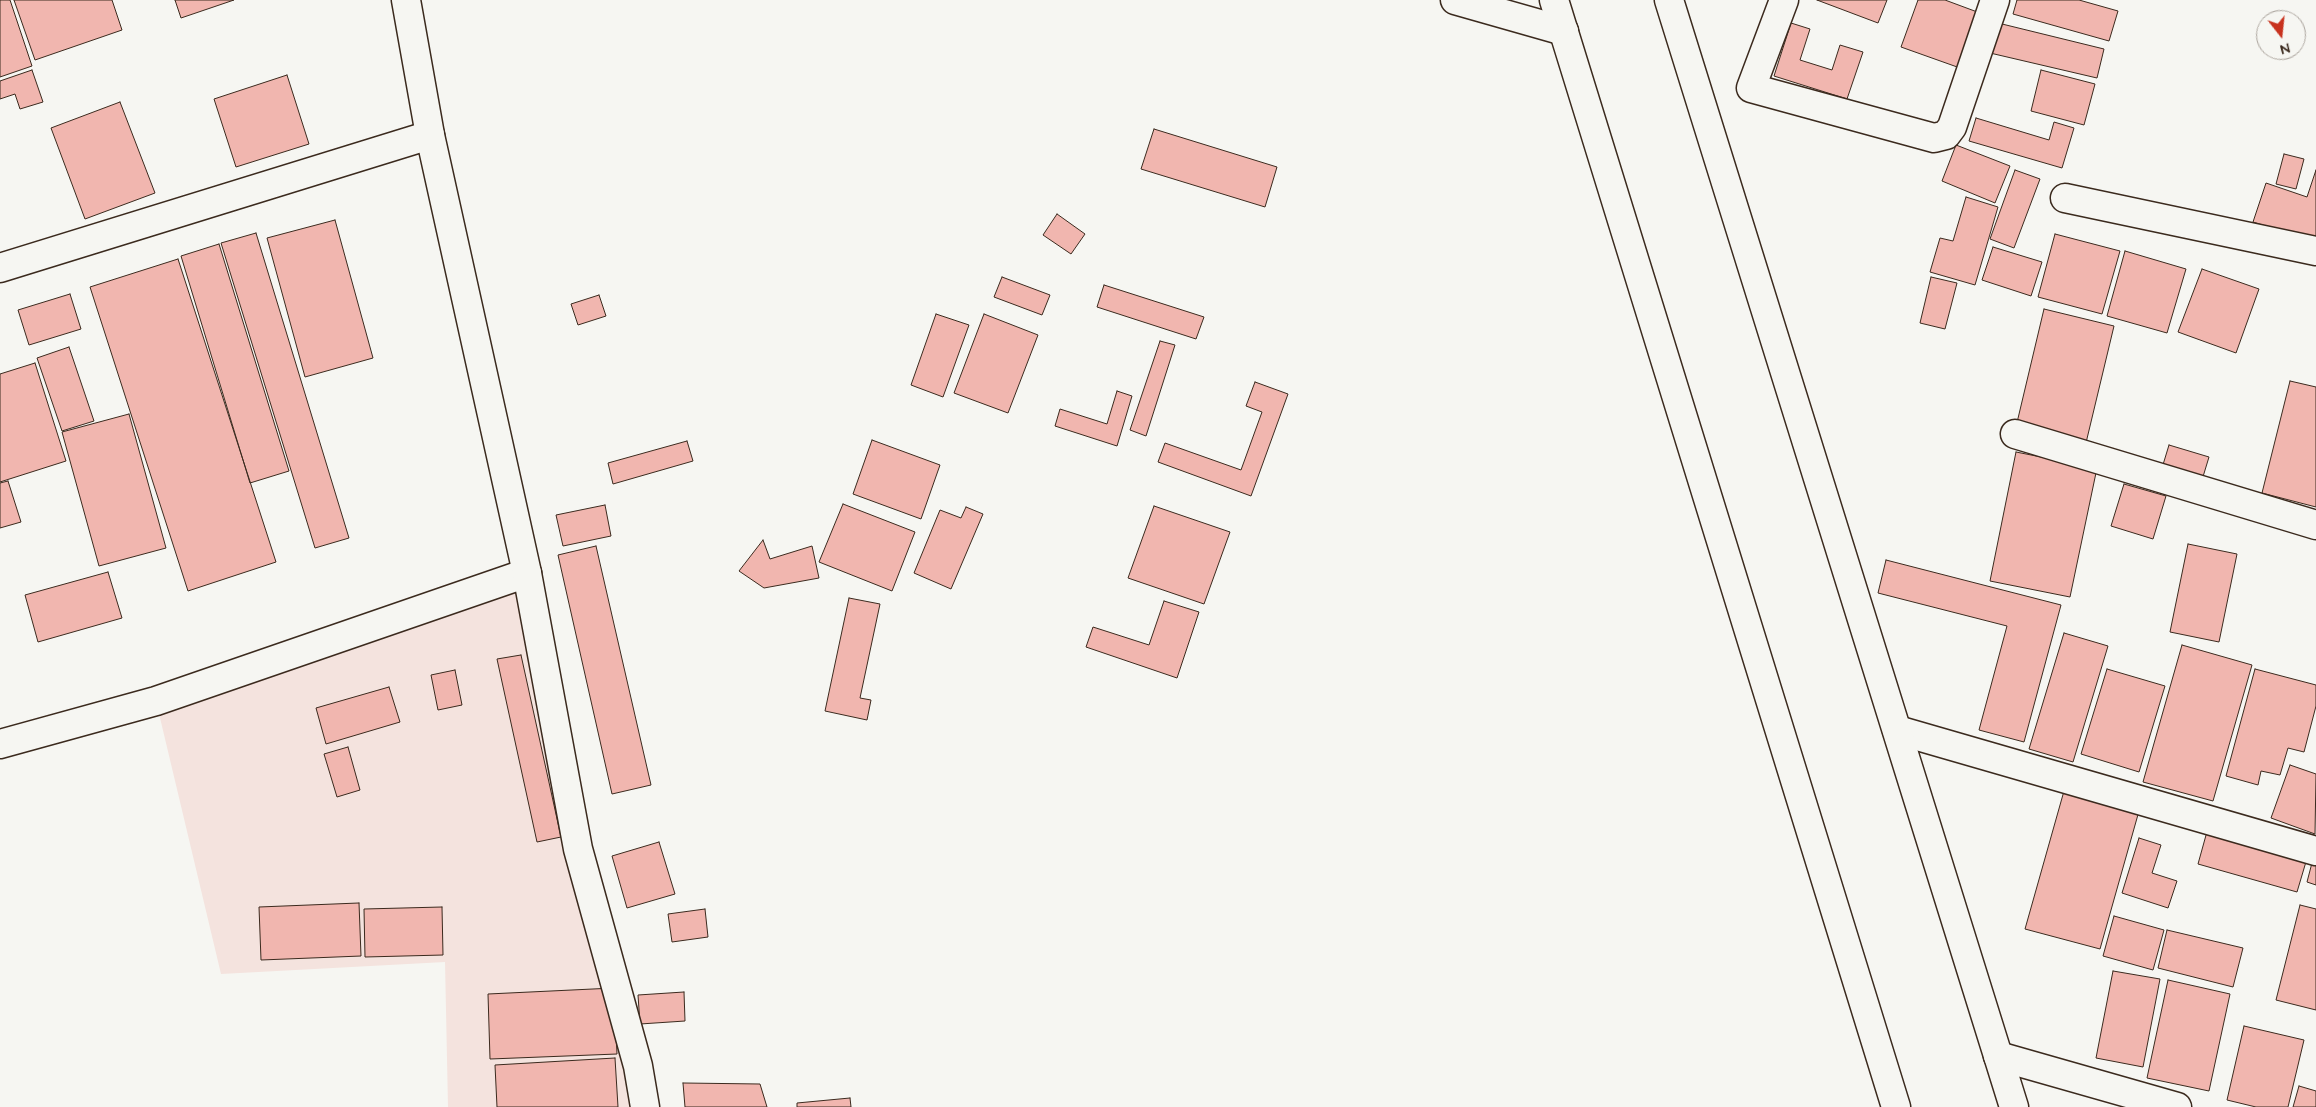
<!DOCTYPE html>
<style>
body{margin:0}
#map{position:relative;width:2316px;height:1107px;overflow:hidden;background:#f6f6f2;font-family:"Architects Daughter",sans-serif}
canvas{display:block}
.north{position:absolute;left:2256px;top:10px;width:50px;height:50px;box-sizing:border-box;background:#f6f6f2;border:1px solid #aba49d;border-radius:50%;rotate:164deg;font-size:14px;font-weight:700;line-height:20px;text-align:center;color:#3b2a1e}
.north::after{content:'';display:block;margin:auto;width:18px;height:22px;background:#c8321e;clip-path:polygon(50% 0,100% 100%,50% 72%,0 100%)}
</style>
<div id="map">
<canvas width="2316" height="1107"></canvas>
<div class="north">N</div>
</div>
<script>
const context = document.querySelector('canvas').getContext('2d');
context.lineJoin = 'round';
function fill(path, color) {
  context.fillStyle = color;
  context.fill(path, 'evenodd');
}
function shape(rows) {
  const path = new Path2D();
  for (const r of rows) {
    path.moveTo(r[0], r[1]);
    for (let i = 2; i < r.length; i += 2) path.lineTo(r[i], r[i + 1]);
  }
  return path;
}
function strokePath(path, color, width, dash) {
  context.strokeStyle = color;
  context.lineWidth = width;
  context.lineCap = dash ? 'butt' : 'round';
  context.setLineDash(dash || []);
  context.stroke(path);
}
fill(shape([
 [527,573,645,1107,448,1107,445,962,221,974,156,701]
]), '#f4e3de');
const building = shape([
 [0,0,10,0,32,66,0,77,0,0],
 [14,0,112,0,122,30,35,60,14,0],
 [175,0,234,0,181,18,175,0],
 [1817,0,1887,0,1878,23,1817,0],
 [1918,0,1945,0,1980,13,1960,68,1901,47,1918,0],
 [2017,0,2079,0,2118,11,2109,41,2013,14,2017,0],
 [1791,23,1810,29,1800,60,1832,70,1840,45,1863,52,1847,99,1774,76,1791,23],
 [1998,23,2104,49,2097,78,1990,53,1998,23],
 [32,70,43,102,20,109,15,94,0,99,0,81,32,70],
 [2041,70,2095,84,2084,125,2031,111,2041,70],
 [287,75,309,144,236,167,214,99,287,75],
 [120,102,155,193,85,219,51,128,120,102],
 [1976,118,2049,140,2054,122,2074,128,2062,168,1969,141,1976,118],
 [1154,129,1277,167,1265,207,1141,169,1154,129],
 [1956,145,2010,166,1995,203,1942,181,1956,145],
 [2284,154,2304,159,2296,189,2276,184,2284,154],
 [2015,170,2040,179,2014,248,1990,239,2015,170],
 [2316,170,2316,242,2253,222,2266,183,2307,197,2316,170],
 [1966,197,1998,207,1975,285,1930,272,1940,238,1953,241,1966,197],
 [1057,214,1085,234,1071,254,1043,235,1057,214],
 [335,220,373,358,305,377,267,238,335,220],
 [256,233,349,538,315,548,221,243,256,233],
 [2055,234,2120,251,2102,314,2038,297,2055,234],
 [219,244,289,471,250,483,181,256,219,244],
 [1993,247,2042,262,2031,296,1982,280,1993,247],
 [2125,251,2186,269,2167,333,2107,316,2125,251],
 [178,259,276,562,188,591,90,287,178,259],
 [2202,269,2259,289,2236,353,2178,332,2202,269],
 [1002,277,1050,295,1042,315,994,297,1002,277],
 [1931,277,1957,283,1945,329,1920,323,1931,277],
 [1104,285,1204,317,1196,339,1097,307,1104,285],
 [70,294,81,329,29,345,18,310,70,294],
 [599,295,606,316,578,325,571,304,599,295],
 [2044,309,2114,326,2085,447,2015,431,2044,309],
 [936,314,969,325,943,397,911,385,936,314],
 [984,314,1038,335,1008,413,954,393,984,314],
 [1160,341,1175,345,1146,436,1130,430,1160,341],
 [69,347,94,421,62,431,37,358,69,347],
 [35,363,66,461,0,482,0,374,35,363],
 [2290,381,2316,387,2316,507,2262,493,2290,381],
 [1255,382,1288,394,1251,496,1158,462,1165,443,1241,470,1262,412,1246,406,1255,382],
 [1117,391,1132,396,1117,446,1055,426,1060,409,1107,424,1117,391],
 [129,414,166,548,99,566,62,432,129,414],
 [872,440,940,465,921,519,853,494,872,440],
 [687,441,693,461,613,484,608,463,687,441],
 [2169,445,2209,457,2202,480,2162,468,2169,445],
 [2016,452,2097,468,2070,597,1990,581,2016,452],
 [8,481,21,522,0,528,0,483,8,481],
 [2124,484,2166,496,2153,539,2111,526,2124,484],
 [843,504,915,532,892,591,819,562,843,504],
 [605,505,611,536,563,546,556,515,605,505],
 [1154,506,1230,532,1204,604,1128,578,1154,506],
 [966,507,983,514,951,589,914,573,940,510,961,518,966,507],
 [763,540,770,559,812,546,819,578,764,588,739,571,763,540],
 [2188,544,2237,554,2219,642,2170,632,2188,544],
 [596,546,651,785,612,794,558,555,596,546],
 [1886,560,2061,605,2024,742,1979,730,2007,626,1878,593,1886,560],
 [108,572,122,618,38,642,25,595,108,572],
 [849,598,880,604,860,698,871,700,867,720,825,711,849,598],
 [1164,601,1199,612,1177,678,1086,647,1093,627,1149,645,1164,601],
 [2064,633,2108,646,2073,762,2029,749,2064,633],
 [2182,645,2252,665,2213,801,2143,782,2182,645],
 [521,655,561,837,537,842,497,659,521,655],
 [2107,669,2165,686,2139,772,2081,754,2107,669],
 [2255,669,2316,685,2316,706,2304,752,2288,748,2280,775,2261,771,2258,785,2226,776,2255,669],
 [455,670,462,705,438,710,431,675,455,670],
 [389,687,400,722,326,744,316,708,389,687],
 [348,747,360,790,337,797,324,754,348,747],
 [2290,765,2316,774,2315,834,2271,818,2290,765],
 [2064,791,2139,811,2100,949,2025,929,2064,791],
 [2208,828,2308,855,2297,892,2198,864,2208,828],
 [2139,838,2161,845,2152,873,2177,881,2168,908,2122,893,2139,838],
 [659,842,675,894,627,908,612,856,659,842],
 [2313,859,2316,859,2316,885,2307,882,2313,859],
 [359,903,361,956,261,960,259,907,359,903],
 [2300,905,2316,909,2316,1010,2276,1000,2300,905],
 [442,907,443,955,365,957,364,909,442,907],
 [705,909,708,937,672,942,668,914,705,909],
 [2114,916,2164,930,2153,970,2103,956,2114,916],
 [2167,930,2243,948,2233,987,2158,968,2167,930],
 [2113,971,2160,979,2143,1067,2096,1058,2113,971],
 [2168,980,2230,994,2209,1091,2147,1078,2168,980],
 [614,988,617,1054,490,1059,488,994,614,988],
 [684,992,685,1021,640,1024,638,995,684,992],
 [2244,1026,2304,1040,2288,1107,2256,1107,2227,1100,2244,1026],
 [615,1058,618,1107,497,1107,495,1065,615,1058],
 [683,1083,760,1084,767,1107,685,1107,683,1083],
 [2299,1086,2316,1091,2316,1107,2293,1107,2299,1086],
 [850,1098,851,1107,797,1107,797,1103,850,1098]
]);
fill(building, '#f1b6af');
strokePath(building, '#3b2a1e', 1);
const street = shape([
 [1455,0,1564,31],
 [1784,0,1751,88,1934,138,1946,135,1952,127,1995,0],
 [2065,198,2316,251],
 [0,268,430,135],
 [2015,434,2316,525],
 [1897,730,2316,851],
 [0,744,156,701,527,573],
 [1998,1056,2177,1107]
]);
const secondary = shape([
 [406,0,430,135,527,573,578,849,638,1066,645,1107],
 [1554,0,1896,1107],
 [1669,0,2014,1107]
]);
strokePath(street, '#3b2a1e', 31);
strokePath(secondary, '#3b2a1e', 31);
strokePath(street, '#f6f6f2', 28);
strokePath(secondary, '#f6f6f2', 28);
</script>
